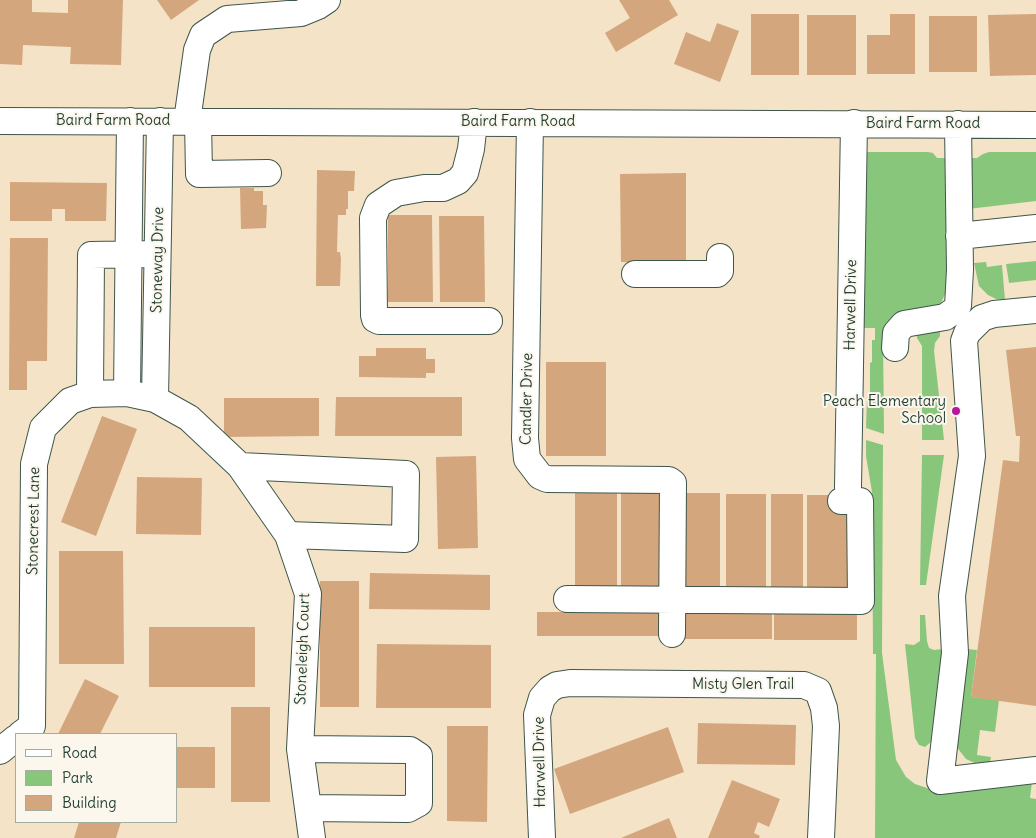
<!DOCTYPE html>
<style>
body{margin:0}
#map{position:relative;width:1036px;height:838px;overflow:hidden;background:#f4e3c7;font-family:Delius,sans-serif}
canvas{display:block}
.legend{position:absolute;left:15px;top:733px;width:162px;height:90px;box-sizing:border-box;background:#fbf7ec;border:1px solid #a3ada2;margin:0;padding:6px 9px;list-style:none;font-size:15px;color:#1f3d34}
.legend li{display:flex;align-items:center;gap:10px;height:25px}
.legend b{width:25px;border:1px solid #a3ada2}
</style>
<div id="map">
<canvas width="1036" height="838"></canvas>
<ul class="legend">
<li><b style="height:6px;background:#fff"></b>Road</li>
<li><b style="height:14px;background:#88c67c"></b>Park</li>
<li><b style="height:14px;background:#d4a67d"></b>Building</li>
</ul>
</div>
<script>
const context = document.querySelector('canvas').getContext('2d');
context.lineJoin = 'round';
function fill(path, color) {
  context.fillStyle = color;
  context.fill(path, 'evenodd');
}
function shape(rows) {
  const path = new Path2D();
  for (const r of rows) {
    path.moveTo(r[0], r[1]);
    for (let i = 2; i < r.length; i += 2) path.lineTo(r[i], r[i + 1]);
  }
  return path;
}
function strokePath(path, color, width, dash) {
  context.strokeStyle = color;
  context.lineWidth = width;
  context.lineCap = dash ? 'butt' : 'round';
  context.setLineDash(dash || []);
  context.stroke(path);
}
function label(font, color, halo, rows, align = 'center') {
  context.font = font + ' Delius,sans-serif';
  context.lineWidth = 4;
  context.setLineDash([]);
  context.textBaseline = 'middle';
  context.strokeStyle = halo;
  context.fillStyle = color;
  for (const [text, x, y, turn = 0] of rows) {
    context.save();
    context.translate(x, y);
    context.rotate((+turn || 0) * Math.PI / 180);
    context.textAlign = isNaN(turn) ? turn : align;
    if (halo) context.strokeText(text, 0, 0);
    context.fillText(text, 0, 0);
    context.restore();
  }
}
fill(shape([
 [866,152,928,152,933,153,937,158,945,158,946,164,946,292,941,303,937,306,883,336,884,434,866,428,867,397,870,397,870,363,872,362,872,340,875,340,875,328,860,328],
 [989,152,1036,152,1036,201,968,209,969,158,977,158,983,154],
 [1036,261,1036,280,1009,283,1006,264],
 [986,262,987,267,1002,265,1005,300,996,299,988,295,979,286,974,263],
 [940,330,940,336,935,343,934,351,944,440,922,440,922,346,917,338,916,332],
 [866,440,883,445,882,653,896,760,906,777,915,784,936,791,1032,782,1030,798,1036,799,1036,838,875,838,876,654,873,654,872,492,866,456],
 [922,455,944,455,926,585,920,585],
 [920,615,925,615,927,641,929,648,934,650,943,649,931,739,932,741,925,747,919,745,915,738,905,644,914,645,920,641],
 [967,649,977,650,971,697,999,700,995,732,980,730,977,755,991,757,990,763,979,765,966,759,959,750,956,745]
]), '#88c67c');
fill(shape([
 [0,0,32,0,32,12,68,13,68,0,123,0,121,65,70,64,71,47,23,45,22,65,0,64],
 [157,0,199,0,171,20],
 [619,0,669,0,678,15,616,52,605,33,630,18],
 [751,14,799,14,799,75,751,75],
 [890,14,915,14,915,74,867,74,867,35,890,35],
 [1036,14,1036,75,990,76,988,15],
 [807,15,856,15,856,75,807,75],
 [929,16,977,16,977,72,929,72],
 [717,23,739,31,720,82,674,64,686,32,710,42],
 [317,170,355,171,354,191,348,191,348,209,346,209,346,215,338,215,337,252,340,252,341,259,340,286,316,286],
 [686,173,686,263,621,262,620,174],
 [10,182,107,183,106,221,65,221,65,209,52,209,52,221,10,221],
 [240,188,254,188,254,191,263,191,263,205,267,205,266,228,241,229],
 [388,215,432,215,433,302,388,302],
 [439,216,484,216,485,302,440,302],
 [10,238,48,238,47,361,27,361,27,390,9,390],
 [1036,347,1036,706,971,697,1003,460,1019,462,1020,436,1016,436,1006,350],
 [376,348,426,348,426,359,435,359,435,373,426,373,426,378,359,377,359,356,376,356],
 [546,362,606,362,606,456,546,456],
 [336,397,462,397,462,436,335,436],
 [224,398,319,398,319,436,224,437],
 [102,416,137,429,96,536,61,522],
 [476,456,478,548,438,549,436,457],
 [137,477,202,478,201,535,136,534],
 [575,493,617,493,617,593,575,593],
 [621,493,662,493,662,593,621,593],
 [680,493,720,493,720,593,680,593],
 [726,494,766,494,766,594,726,594],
 [771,494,803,494,803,594,771,594],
 [807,495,834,495,852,512,852,593,807,593],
 [59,551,123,551,124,664,59,664],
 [370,573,490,575,490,610,369,609],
 [320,581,359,581,359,707,320,707],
 [679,611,772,611,772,639,679,639],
 [537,612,662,612,662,636,537,636],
 [774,612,857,612,857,640,774,640],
 [149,627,255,627,255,687,149,687],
 [377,644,491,645,491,708,376,708],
 [85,679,119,696,100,734,58,734],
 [231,707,270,707,270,802,231,802],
 [698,723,796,725,795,765,697,764],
 [447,726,488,726,487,822,447,821],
 [668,727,684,772,570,814,554,769],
 [176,747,215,747,215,788,176,788],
 [732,780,780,799,769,827,758,822,754,833,760,836,759,838,708,838],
 [669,818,677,838,621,838],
 [79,822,121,822,116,838,74,838]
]), '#d4a67d');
const minor = shape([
 [0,121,1036,125],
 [187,121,197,50,203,35,227,19,301,13,318,6,327,0],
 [198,121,199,174,268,173],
 [474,122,471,149,465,173,458,181,443,188,424,188,396,193,378,205,373,218,374,315,375,319,379,321,489,321],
 [530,122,525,438,527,459,540,476,547,479,669,480,673,483,672,634],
 [959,236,1036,228],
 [635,274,717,274,720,271,720,257],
 [1036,310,994,314,982,318,967,333,964,341,972,456,952,596,955,653,940,781,1036,770],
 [895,348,896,333,904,324,945,317,955,310,958,306,960,270,958,124],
 [127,393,130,121],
 [90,394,91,255,147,254],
 [155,399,160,121],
 [240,466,406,474,405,539,288,535],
 [848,487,854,123],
 [567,599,861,601,860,501,841,501],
 [21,734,32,726,34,464,43,428,70,401,90,394,127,393,155,399,189,418,240,466,288,535,308,594,300,749,312,838],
 [300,749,410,750,419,756,419,803,408,809,309,808],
 [0,751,16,738],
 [542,838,537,715,542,698,550,689,557,685,570,683,804,685,818,691,824,708,826,726,821,838]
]);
strokePath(minor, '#3f564a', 28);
strokePath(minor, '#fff', 26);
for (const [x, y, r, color] of [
 [956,411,5,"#b5179e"]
]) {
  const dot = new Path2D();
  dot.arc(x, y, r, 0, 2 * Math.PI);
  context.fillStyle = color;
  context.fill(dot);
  strokePath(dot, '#fbf7ec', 2);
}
label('15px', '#1f3d34', '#fbf7ec', [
 ["Baird Farm Road",113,121],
 ["Baird Farm Road",518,122],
 ["Baird Farm Road",923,124],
 ["Stoneway Drive",158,260,-89],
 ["Harwell Drive",851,305,-89],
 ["Candler Drive",527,399,-89],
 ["Stonecrest Lane",34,521,-89],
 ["Stoneleigh Court",303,649,-88],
 ["Misty Glen Trail",743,685],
 ["Harwell Drive",540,762,-91]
]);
label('15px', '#1f3d34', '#fbf7ec', [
 ["Peach Elementary",946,402],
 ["School",946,419]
], 'right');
</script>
